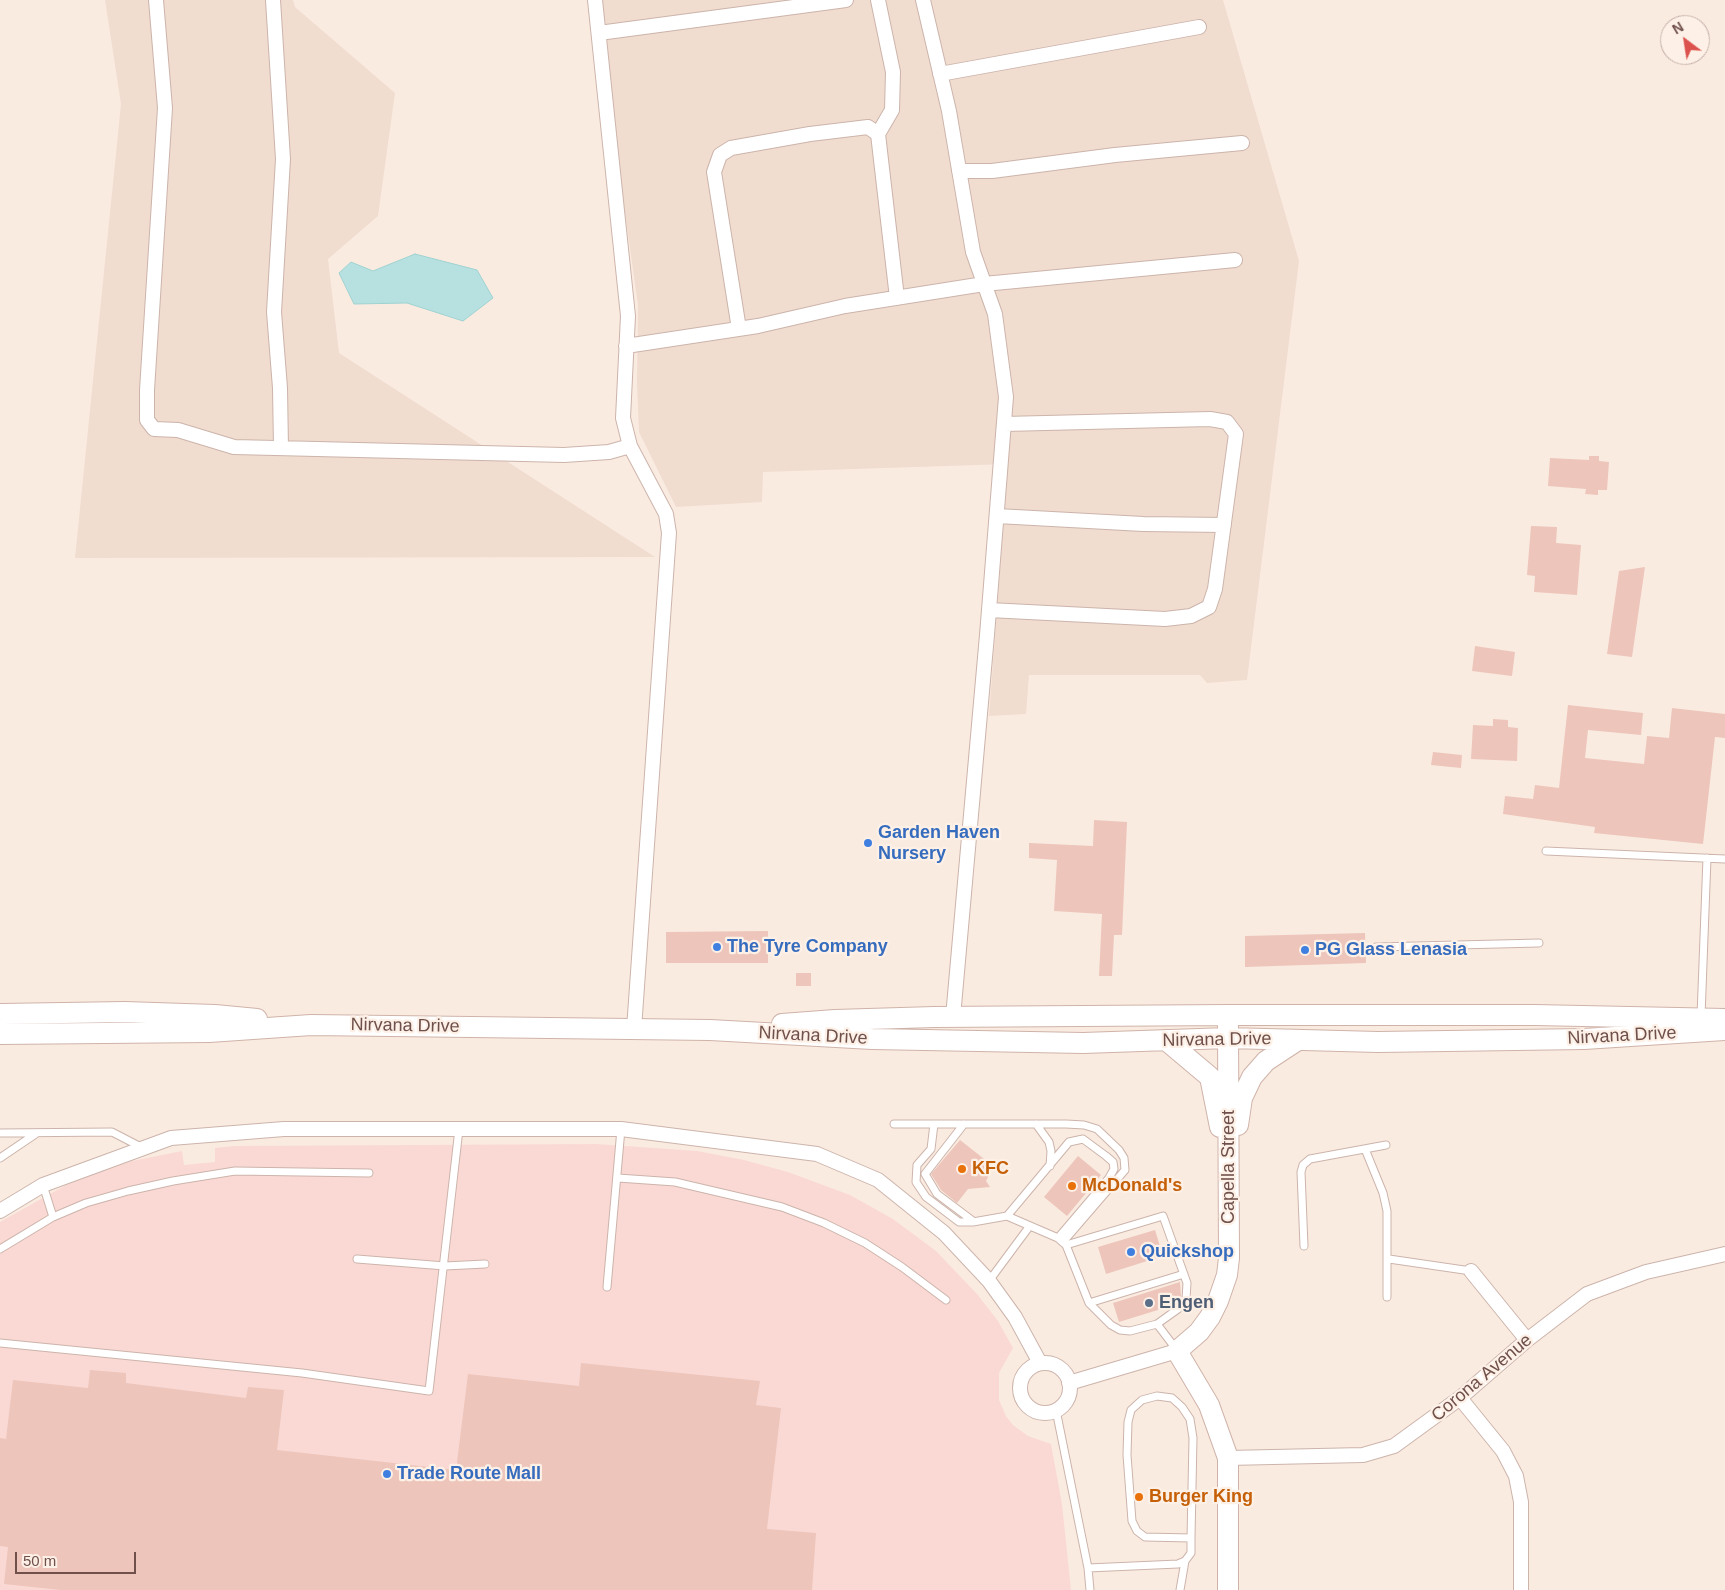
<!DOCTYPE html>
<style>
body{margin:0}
#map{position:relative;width:1725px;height:1590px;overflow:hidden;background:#faebe1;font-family:Helvetica,sans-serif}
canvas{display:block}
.north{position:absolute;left:1660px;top:15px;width:50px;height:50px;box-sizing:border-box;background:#fdf0e6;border:1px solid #c4b0a8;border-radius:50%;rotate:329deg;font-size:14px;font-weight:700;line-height:20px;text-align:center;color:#6f504a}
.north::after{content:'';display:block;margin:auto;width:18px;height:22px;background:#dc534e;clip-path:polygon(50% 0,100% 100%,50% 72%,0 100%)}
.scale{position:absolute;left:15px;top:1552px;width:121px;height:22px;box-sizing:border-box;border:2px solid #6f504a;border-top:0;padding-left:6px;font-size:15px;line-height:18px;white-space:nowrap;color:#6f504a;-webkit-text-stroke:4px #fdf0e6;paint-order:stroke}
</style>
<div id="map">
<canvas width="1725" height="1590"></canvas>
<div class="north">N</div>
<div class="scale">50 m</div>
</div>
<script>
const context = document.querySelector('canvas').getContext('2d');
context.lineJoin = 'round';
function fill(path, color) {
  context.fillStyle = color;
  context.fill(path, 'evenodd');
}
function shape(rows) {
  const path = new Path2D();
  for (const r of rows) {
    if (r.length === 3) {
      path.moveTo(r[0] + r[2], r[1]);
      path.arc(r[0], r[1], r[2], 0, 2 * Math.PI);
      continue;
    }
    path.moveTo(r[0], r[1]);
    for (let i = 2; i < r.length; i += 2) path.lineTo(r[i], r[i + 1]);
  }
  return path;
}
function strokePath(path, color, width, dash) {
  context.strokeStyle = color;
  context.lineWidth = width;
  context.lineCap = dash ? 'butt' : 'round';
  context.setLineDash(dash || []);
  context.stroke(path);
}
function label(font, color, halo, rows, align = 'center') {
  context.font = font + ' Helvetica,sans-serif';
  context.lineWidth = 4.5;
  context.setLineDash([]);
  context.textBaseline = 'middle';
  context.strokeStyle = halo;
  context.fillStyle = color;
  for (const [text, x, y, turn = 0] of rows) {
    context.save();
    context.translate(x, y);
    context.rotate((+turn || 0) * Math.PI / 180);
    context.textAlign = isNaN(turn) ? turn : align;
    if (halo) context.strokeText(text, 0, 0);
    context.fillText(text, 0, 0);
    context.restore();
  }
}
fill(shape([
 [105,0,293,0,295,7,395,93,378,216,328,259,339,353,655,557,75,558,121,104],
 [595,0,1223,0,1299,261,1247,680,1207,683,1200,675,1029,675,1026,714,989,716,1008,464,763,472,762,502,676,507,639,432,637,384,638,305]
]), '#f1dcd0');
fill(shape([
 [596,1144,697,1151,744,1160,788,1172,850,1195,893,1219,936,1251,977,1294,998,1321,1013,1348,999,1373,999,1400,1006,1416,1013,1425,1028,1436,1051,1444,1062,1504,1071,1590,0,1590,0,1222,66,1185,102,1171,132,1161,182,1151,184,1165,215,1162,215,1148,234,1146]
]), '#fad9d5');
const water = shape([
 [415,254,477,270,493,298,463,321,407,303,354,304,339,273,351,262,373,271,415,254]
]);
fill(water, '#b7e1e0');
strokePath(water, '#9ed2d1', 1);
fill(shape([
 [1589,456,1599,456,1599,461,1609,462,1607,490,1598,490,1598,495,1585,494,1586,489,1548,486,1550,458,1589,460],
 [1531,526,1557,527,1556,543,1581,545,1577,595,1534,592,1535,576,1527,575],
 [1645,567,1632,657,1607,654,1619,571],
 [1475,646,1515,652,1512,676,1472,671],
 [1568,705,1643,713,1641,735,1588,730,1585,758,1644,764,1647,736,1669,738,1672,708,1725,714,1725,738,1715,737,1703,844,1594,833,1595,827,1503,814,1505,796,1533,799,1535,785,1559,788],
 [1493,719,1508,720,1508,727,1518,728,1517,761,1471,759,1473,725,1493,726],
 [1433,752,1462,755,1461,768,1431,765],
 [1094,820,1127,822,1122,935,1114,935,1112,976,1099,976,1102,914,1054,911,1057,860,1029,858,1029,843,1093,846],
 [768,931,768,963,666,963,666,932],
 [1365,933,1366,963,1245,967,1245,936],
 [796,973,811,973,811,986,796,986],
 [960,1140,988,1162,990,1173,986,1181,990,1187,968,1189,957,1203,941,1190,931,1174],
 [1078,1156,1101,1175,1067,1216,1044,1197],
 [1155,1230,1163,1256,1106,1274,1098,1247],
 [1180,1282,1181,1297,1174,1305,1119,1322,1113,1303],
 [581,1363,760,1381,756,1405,781,1408,767,1529,816,1533,812,1590,61,1590,4,1584,8,1547,0,1546,0,1438,6,1439,13,1380,88,1388,90,1370,126,1373,126,1383,246,1398,248,1387,284,1390,277,1450,456,1470,468,1374,579,1386]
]), '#edc5ba');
const lane = shape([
 [1546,851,1725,859],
 [1376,947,1539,943],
 [1701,1016,1707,858],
 [894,1124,1066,1124,1084,1125,1097,1129,1119,1150,1124,1158,1125,1170,1063,1242],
 [934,1124,931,1149,917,1165,916,1182,926,1197,959,1222,973,1222,1007,1216,1058,1238,1066,1245,1089,1303,1111,1325,1120,1330,1130,1331,1157,1324,1178,1309,1186,1299,1187,1283,1163,1216,1066,1245],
 [964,1124,925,1174,937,1194,973,1221],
 [1036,1124,1049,1142,1051,1151,1050,1166],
 [0,1133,112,1132,141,1147],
 [1365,1149,1383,1193,1387,1211,1387,1297],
 [0,1158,37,1133],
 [618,1178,675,1182,782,1207,824,1223,865,1243,902,1267,946,1300],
 [1007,1216,1069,1142,1083,1139,1106,1156,1113,1162,1114,1169,1109,1178,1058,1238],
 [53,1217,86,1203,128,1191,173,1181,235,1171,369,1173],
 [1304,1246,1301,1172,1303,1165,1310,1159,1386,1145],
 [0,1249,53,1217,43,1185],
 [357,1259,445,1266,485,1264],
 [1389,1259,1471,1271],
 [989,1281,1029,1227],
 [607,1287,621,1129],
 [1089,1303,1184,1274],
 [1157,1324,1176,1349],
 [0,1343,302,1373,429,1391,459,1129],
 [1056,1410,1088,1568,1090,1590],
 [1088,1568,1178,1564,1185,1561,1191,1553,1191,1538,1193,1438,1190,1419,1182,1407,1172,1398,1157,1396,1142,1400,1131,1410,1128,1422,1127,1455,1132,1521,1137,1531,1145,1537,1191,1538],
 [1180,1590,1185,1561]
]);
const street = shape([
 [156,0,165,108,147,390,147,420,154,429,178,430,234,447,564,455,609,452,630,446],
 [273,0,283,159,274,312,280,388,281,448],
 [595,0,628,316,623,418,630,446,666,514,669,533,634,1029],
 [878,0,893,72,892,110,878,134],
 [923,0,949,111,973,252,995,314,1006,397,987,635,953,1017],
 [599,33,846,0],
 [940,74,1199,27],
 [959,171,992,171,1115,155,1242,143],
 [739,329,714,172,720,155,731,148,810,134,868,127,878,134,897,298],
 [626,346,758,326,845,306,984,284,1235,260],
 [997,516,1143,524,1224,525],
 [989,610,1165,619,1191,616,1209,607,1215,589,1236,434,1227,422,1210,419,1004,424],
 [0,1211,43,1185,171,1138,284,1129,621,1129,817,1154,878,1180,944,1233,989,1281,1015,1317,1040,1363],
 [1471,1271,1527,1340],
 [1045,1388,25],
 [1069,1383,1177,1351],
 [1460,1398,1503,1451,1516,1476,1521,1502,1521,1590],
 [1228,1458,1363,1455,1394,1446,1460,1398,1527,1340,1587,1294,1646,1272,1725,1254]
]);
const secondary = shape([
 [0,1014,125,1012,215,1015,257,1019],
 [782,1024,835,1020,934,1017,1228,1015,1535,1015,1725,1019],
 [1228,1026,1229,1258,1227,1275,1218,1301,1210,1317,1199,1332,1177,1351,1209,1405,1228,1458,1228,1590],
 [0,1034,209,1032,311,1025,710,1030,872,1039,1083,1043,1228,1038,1378,1042,1584,1039,1725,1030],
 [1166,1040,1210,1077,1220,1127],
 [1238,1125,1242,1098,1252,1077,1266,1061,1298,1040]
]);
strokePath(lane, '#ccb4ab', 9);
strokePath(street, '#ccb4ab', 16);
strokePath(secondary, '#cfb3a9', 22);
strokePath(lane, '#fff', 7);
strokePath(street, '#fff', 14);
strokePath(secondary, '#fff', 20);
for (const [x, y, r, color] of [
 [868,843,5,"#3f7fe0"],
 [717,947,5,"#3f7fe0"],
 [1305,950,5,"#3f7fe0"],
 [962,1169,5,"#e8710a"],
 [1072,1186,5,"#e8710a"],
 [1131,1252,5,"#3f7fe0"],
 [1149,1303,5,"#5c6f8a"],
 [387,1474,5,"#3f7fe0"],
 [1139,1497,5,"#e8710a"]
]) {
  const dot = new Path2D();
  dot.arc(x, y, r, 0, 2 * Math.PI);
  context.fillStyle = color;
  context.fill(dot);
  strokePath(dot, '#fdf0e6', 2);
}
label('bold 18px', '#366cbe', '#fdf0e6', [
 ["Garden Haven",878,833],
 ["Nursery",878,854],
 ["The Tyre Company",727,947],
 ["PG Glass Lenasia",1315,950],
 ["Quickshop",1141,1252],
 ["Trade Route Mall",397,1474]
], 'left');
label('18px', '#6f504a', '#fdf0e6', [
 ["Nirvana Drive",405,1026,1],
 ["Nirvana Drive",813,1036,3],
 ["Nirvana Drive",1622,1036,-3],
 ["Nirvana Drive",1217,1040,-1],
 ["Capella Street",1229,1167,-90],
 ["Corona Avenue",1482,1378,-40]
]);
label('bold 18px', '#c56008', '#fdf0e6', [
 ["KFC",972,1169],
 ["McDonald's",1082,1186],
 ["Burger King",1149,1497]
], 'left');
label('bold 18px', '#4e5e75', '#fdf0e6', [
 ["Engen",1159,1303]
], 'left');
</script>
